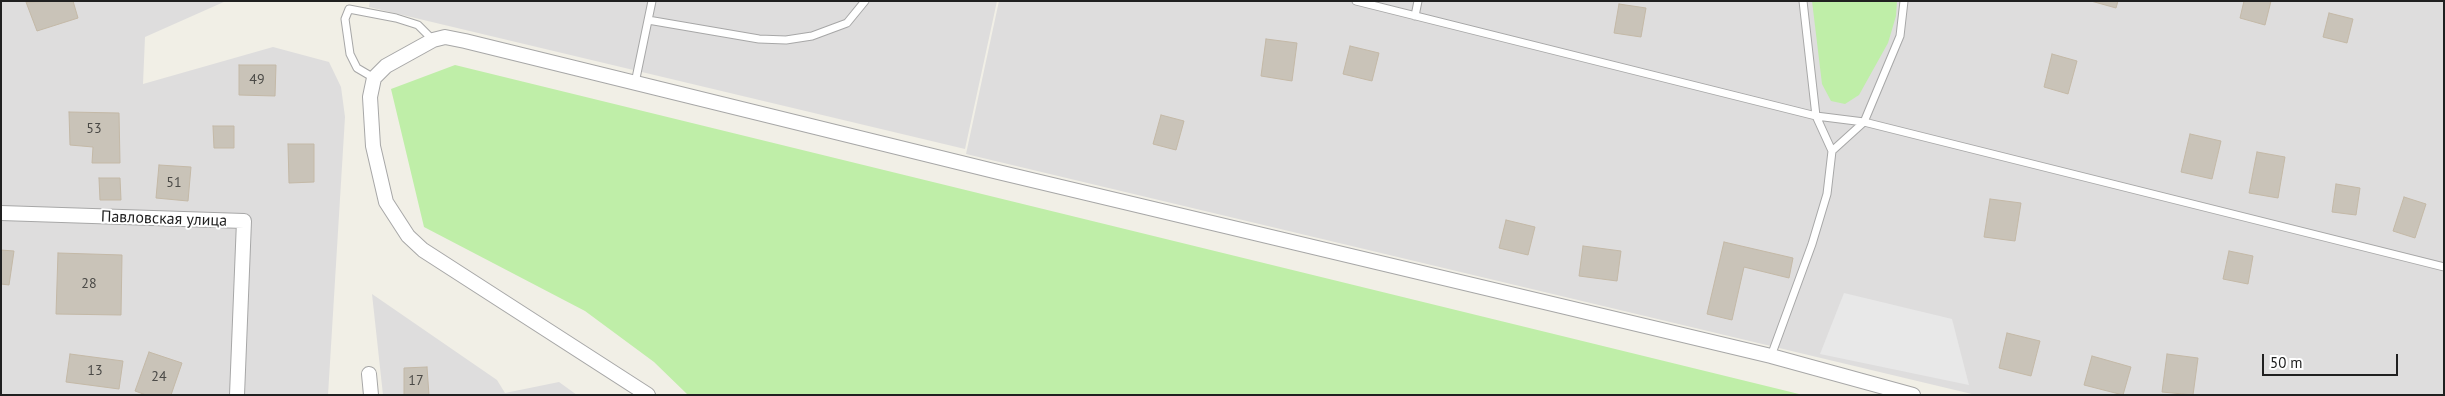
<!DOCTYPE html>
<meta charset="utf-8">
<style>
body{margin:0}
#map{position:relative;width:2445px;height:396px;overflow:hidden;background:#f1efe6;font-family:"PT Sans",sans-serif}
canvas{display:block}
.frame{position:absolute;inset:0;border:2px solid #202020;pointer-events:none}
.scale{position:absolute;left:2262px;top:354px;width:136px;height:22px;box-sizing:border-box;border:2px solid #202020;border-top:0;padding-left:6px;font-size:15px;line-height:18px;white-space:nowrap;color:#202020;-webkit-text-stroke:4px #fff;paint-order:stroke}
</style>
<div id="map">
<canvas width="2445" height="396"></canvas>
<div class="frame"></div>
<div class="scale">50 m</div>
</div>
<script>
const context = document.querySelector('canvas').getContext('2d');
context.lineJoin = 'round';
function fill(path, color) {
  context.fillStyle = color;
  context.fill(path, 'evenodd');
}
function shape(rows) {
  const path = new Path2D();
  for (const r of rows) {
    path.moveTo(r[0], r[1]);
    for (let i = 2; i < r.length; i += 2) path.lineTo(r[i], r[i + 1]);
  }
  return path;
}
function strokePath(path, color, width, dash) {
  context.strokeStyle = color;
  context.lineWidth = width;
  context.lineCap = dash ? 'butt' : 'round';
  context.setLineDash(dash || []);
  context.stroke(path);
}
function label(font, color, halo, rows, align = 'center') {
  context.font = font + ' "PT Sans",sans-serif';
  context.lineWidth = 4;
  context.setLineDash([]);
  context.textBaseline = 'middle';
  context.strokeStyle = halo;
  context.fillStyle = color;
  for (const [text, x, y, turn = 0] of rows) {
    context.save();
    context.translate(x, y);
    context.rotate((+turn || 0) * Math.PI / 180);
    context.textAlign = isNaN(turn) ? turn : align;
    if (halo) context.strokeText(text, 0, 0);
    context.fillText(text, 0, 0);
    context.restore();
  }
}
fill(shape([
 [1,1,226,1,145,37,143,84,273,47,329,62,341,87,345,117,328,395,1,395],
 [370,1,997,1,965,149,369,7],
 [999,1,2444,1,2444,395,1976,395,966,154],
 [372,294,497,380,505,393,559,382,577,395,383,395]
]), '#dedddd');
fill(shape([
 [1812,1,1897,1,1896,16,1888,43,1859,95,1845,104,1831,101,1822,84],
 [455,65,1799,394,1799,395,688,395,654,362,585,311,424,227,391,89]
]), '#bfeea8');
fill(shape([
 [1844,293,1952,319,1969,385,1820,354]
]), '#e8e8e8');
const building = shape([
 [73,1,78,18,37,31,26,2,73,1],
 [2091,1,2118,1,2116,8,2091,1],
 [2244,1,2271,1,2265,25,2240,18,2244,1],
 [1619,4,1646,8,1641,37,1614,33,1619,4],
 [2329,13,2353,19,2347,43,2323,37,2329,13],
 [1266,39,1297,43,1292,81,1261,76,1266,39],
 [1350,46,1379,53,1372,81,1343,74,1350,46],
 [2052,54,2077,61,2068,94,2044,87,2052,54],
 [239,65,276,65,275,96,239,95,239,65],
 [69,112,119,113,120,163,92,163,93,147,70,145,69,112],
 [1161,115,1184,121,1176,150,1153,144,1161,115],
 [213,126,234,126,234,148,214,148,213,126],
 [2190,134,2221,141,2212,179,2181,172,2190,134],
 [288,144,314,144,314,182,289,183,288,144],
 [2257,152,2285,157,2278,198,2249,193,2257,152],
 [159,165,191,167,188,201,156,198,159,165],
 [99,178,120,178,121,200,100,200,99,178],
 [2336,184,2360,188,2356,215,2332,212,2336,184],
 [2404,197,2426,204,2415,238,2393,231,2404,197],
 [1990,199,2021,203,2015,241,1984,237,1990,199],
 [1506,220,1535,227,1528,255,1499,248,1506,220],
 [1724,242,1793,258,1789,278,1744,267,1732,320,1707,314,1724,242],
 [1583,246,1621,251,1617,281,1579,276,1583,246],
 [1,250,14,251,9,285,1,284,1,250],
 [2229,251,2253,256,2248,284,2223,279,2229,251],
 [58,253,122,255,121,315,56,314,58,253],
 [2007,333,2040,341,2031,376,1999,368,2007,333],
 [149,352,182,363,171,395,146,395,135,391,149,352],
 [70,354,123,361,119,389,66,382,70,354],
 [2167,354,2198,358,2193,395,2162,392,2167,354],
 [2092,356,2131,367,2123,395,2084,385,2092,356],
 [427,367,429,395,404,395,404,368,427,367]
]);
fill(building, '#c9c3b8');
strokePath(building, '#c4b9a7', 1);
const service = shape([
 [1356,1,1816,116,1864,122,2444,267],
 [1415,16,1418,1],
 [648,20,759,39,786,40,812,36,847,23,865,1],
 [374,78,357,68,350,54,345,19,349,9,396,18,418,25,433,40],
 [635,83,652,1],
 [1832,151,1864,122,1900,36,1904,1],
 [1771,356,1812,244,1827,194,1832,151,1816,116,1803,1]
]);
const minor = shape([
 [1,213,244,221,237,395],
 [369,374,371,395],
 [648,395,423,250,408,236,386,202,373,146,370,97,374,78,386,66,433,40,445,37,465,41,998,172,1771,356,1913,395]
]);
strokePath(service, '#a7a7a7', 9);
strokePath(minor, '#a7a7a7', 16);
strokePath(service, '#fff', 7);
strokePath(minor, '#fff', 14);
label('14px', '#4a4946', null, [
 ["49",257,80],
 ["53",94,129],
 ["51",174,183],
 ["28",89,284],
 ["13",95,371],
 ["24",159,377],
 ["17",416,381]
]);
label('16px', '#202020', '#fff', [
 ["Павловская улица",164,219,2]
]);
</script>
